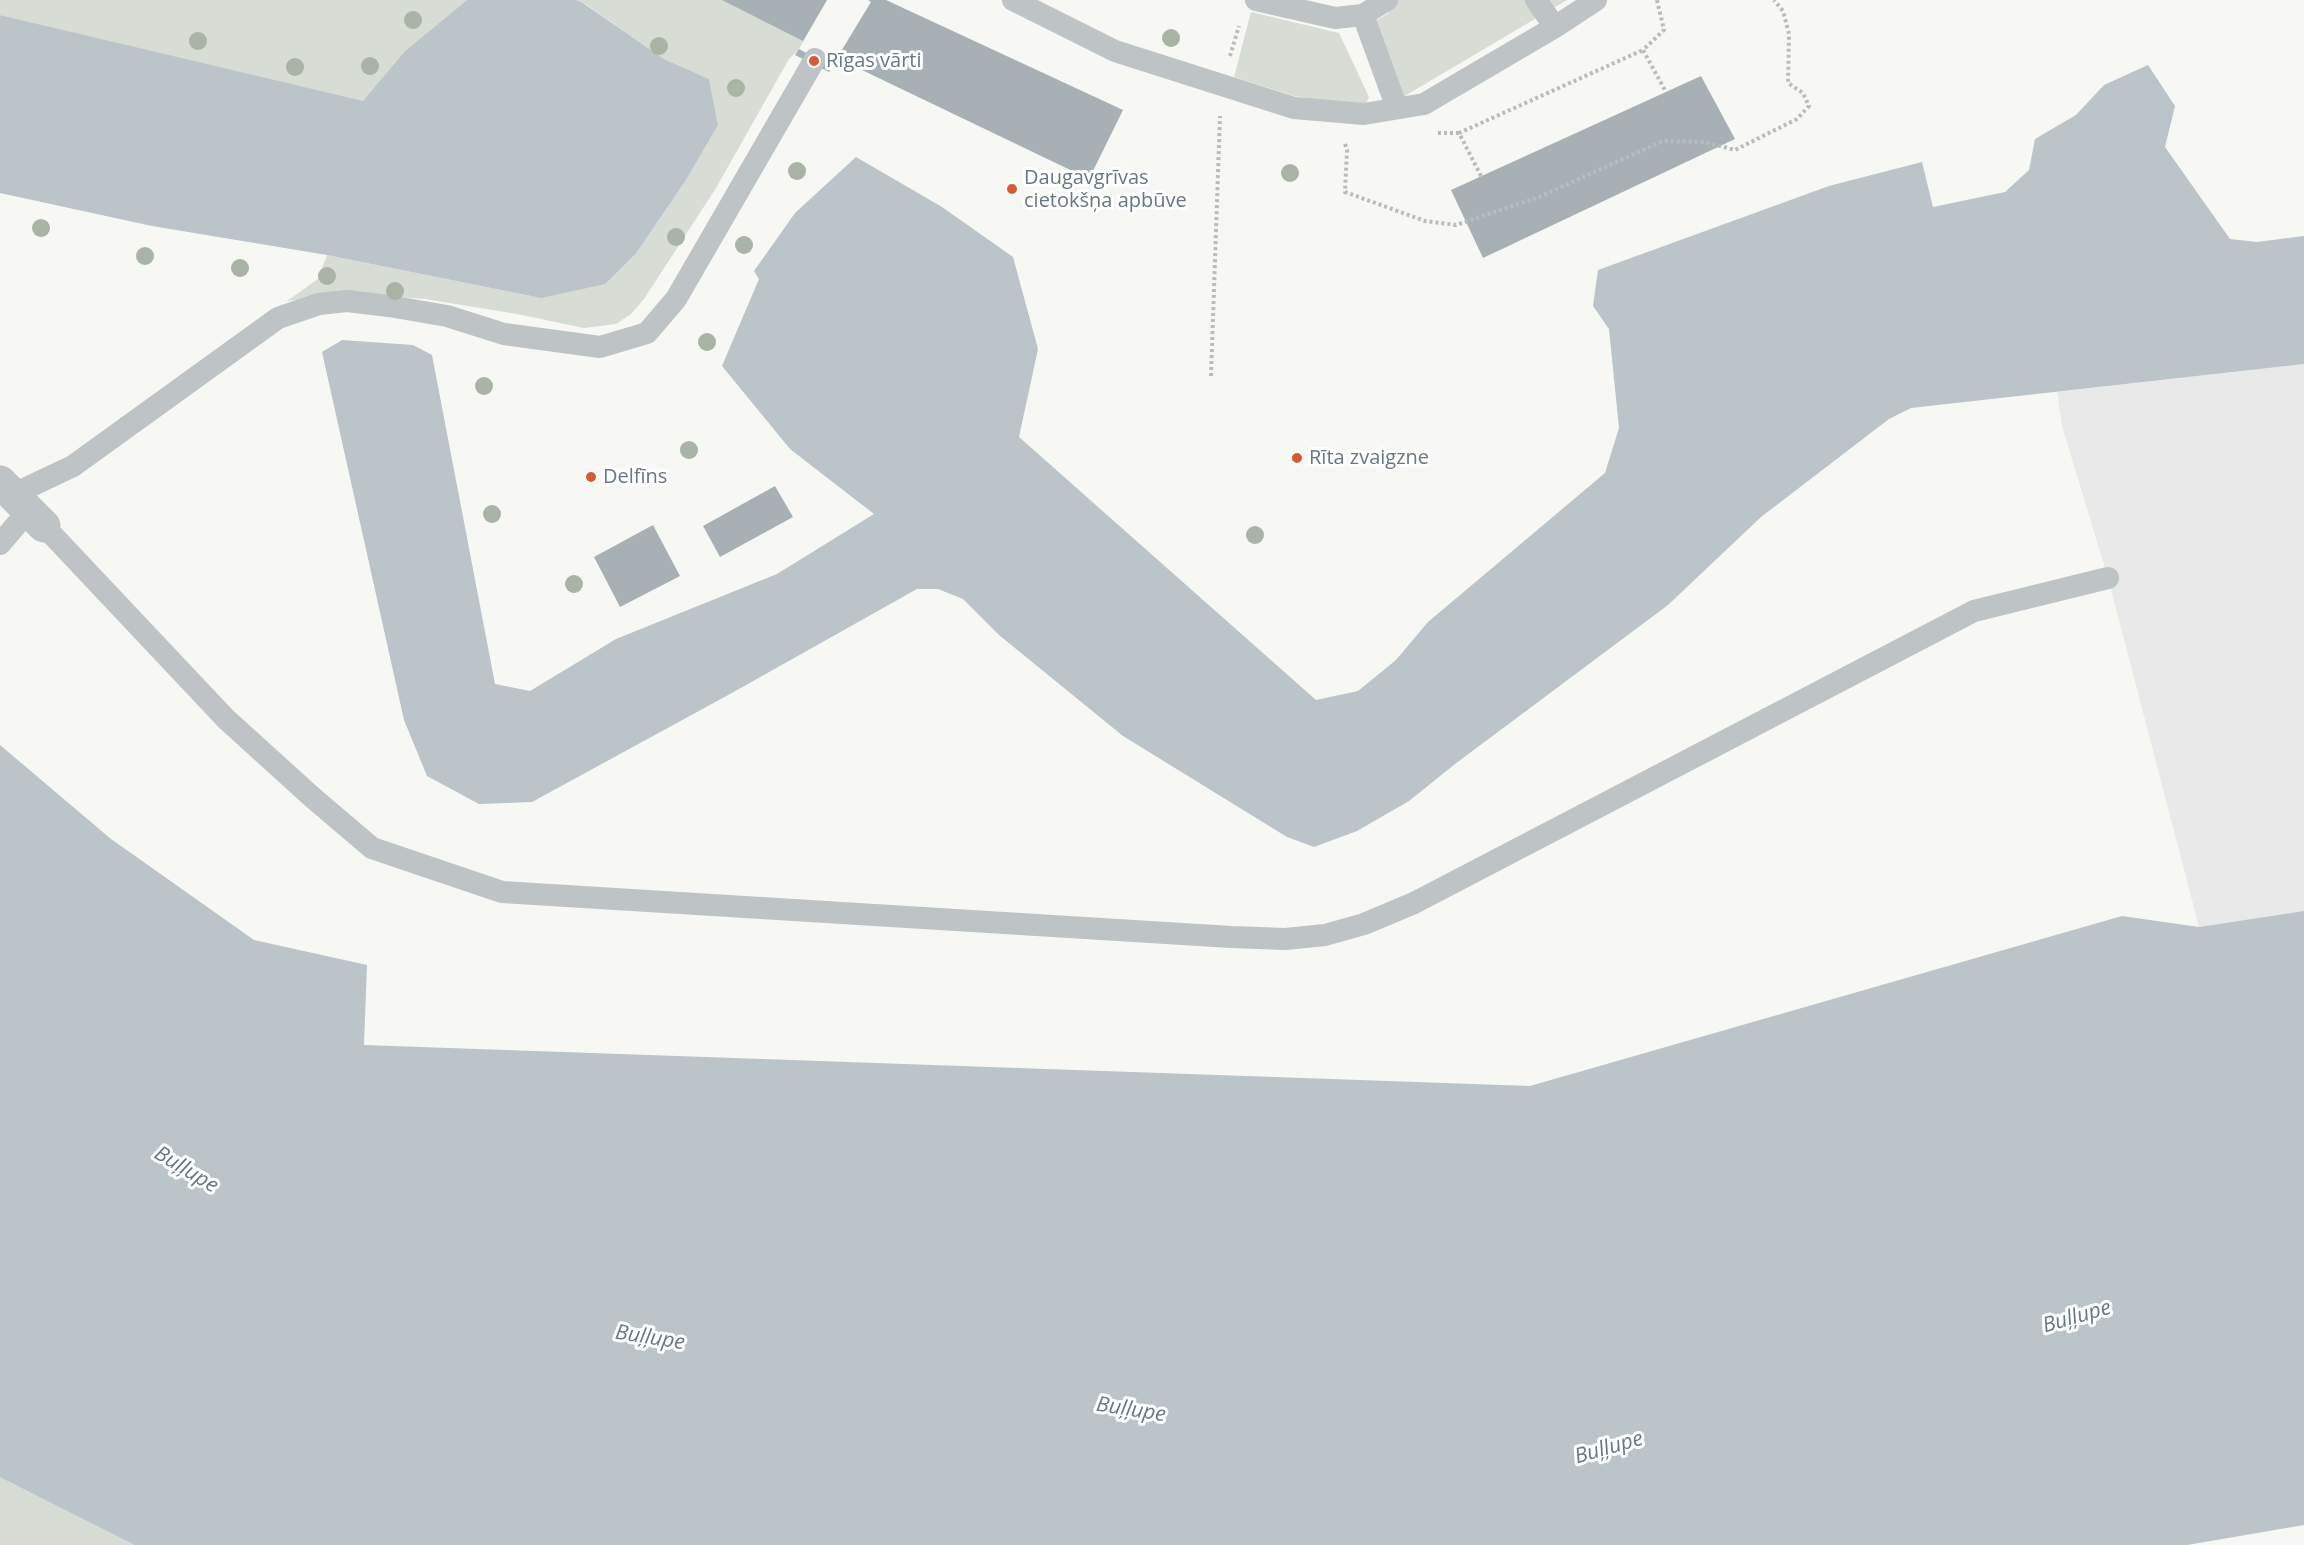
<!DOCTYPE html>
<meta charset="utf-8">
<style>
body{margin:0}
canvas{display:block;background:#f7f7f4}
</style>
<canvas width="2304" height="1545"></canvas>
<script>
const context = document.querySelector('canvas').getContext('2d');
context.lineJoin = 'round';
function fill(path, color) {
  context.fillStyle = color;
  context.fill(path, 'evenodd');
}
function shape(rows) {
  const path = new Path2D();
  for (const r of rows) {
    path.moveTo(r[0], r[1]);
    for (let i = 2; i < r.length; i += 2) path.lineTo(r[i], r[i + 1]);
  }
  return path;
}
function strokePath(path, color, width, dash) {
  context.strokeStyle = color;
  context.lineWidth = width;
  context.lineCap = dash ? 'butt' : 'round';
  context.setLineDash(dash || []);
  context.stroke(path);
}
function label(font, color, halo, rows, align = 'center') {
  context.font = font + ' "Open Sans",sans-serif';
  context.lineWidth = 6;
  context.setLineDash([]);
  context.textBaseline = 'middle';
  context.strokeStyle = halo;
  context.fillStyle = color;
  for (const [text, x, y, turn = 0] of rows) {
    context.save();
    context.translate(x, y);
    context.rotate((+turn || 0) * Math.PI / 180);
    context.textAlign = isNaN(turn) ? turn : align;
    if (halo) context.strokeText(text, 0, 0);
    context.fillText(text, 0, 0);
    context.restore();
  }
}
fill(shape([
 [2304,364,2304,911,2199,927,2108,578,2062,426,2057,392]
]), '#e8e9e8');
fill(shape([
 [0,0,467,0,405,51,363,102,0,15],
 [576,0,827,0,799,49,789,59,716,188,644,299,631,314,616,324,584,328,517,314,425,299,358,294,287,301,318,279,327,255,541,298,637,252,686,180,718,125,709,79,664,59,584,3],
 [1383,0,1567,0,1403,97,1370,24,1389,13],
 [1251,12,1339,33,1369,97,1364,108,1294,96,1234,77],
 [0,1458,315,1545,0,1545]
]), '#d7dcd4');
fill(shape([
 [467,0,576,0,583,3,664,59,709,79,718,125,686,180,637,252,605,284,541,298,327,255,152,226,0,193,0,15,363,101,405,51],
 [2148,65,2175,106,2165,147,2230,239,2257,242,2304,236,2304,364,1911,408,1889,419,1761,517,1668,605,1455,764,1409,801,1357,831,1314,847,1287,837,1123,736,999,635,963,599,938,589,917,589,730,694,532,802,479,804,427,776,404,720,322,352,342,340,413,345,432,355,495,684,530,691,616,639,777,574,874,514,790,449,722,366,759,279,754,271,795,213,856,157,942,207,1013,257,1038,349,1019,437,1316,700,1358,691,1396,660,1428,622,1605,473,1619,428,1609,329,1593,306,1598,270,1829,186,1922,162,1933,207,2005,192,2029,170,2035,139,2076,115,2104,85],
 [0,745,111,839,254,940,367,965,364,1045,1530,1086,2122,916,2199,927,2304,911,2304,1525,2187,1545,135,1545,0,1477]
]), '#bac4c9');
fill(shape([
 [722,0,827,0,803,41],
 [868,0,886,0,1123,110,1089,179,837,58,871,2],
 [799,49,832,67,829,72,795,55],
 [1701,76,1735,139,1483,258,1451,190],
 [775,486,793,517,720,557,703,526],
 [653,525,680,576,620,607,594,557]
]), '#a7b0b5');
strokePath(shape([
 [1657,0,1664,30,1643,50,1666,92],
 [1230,56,1239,26],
 [1438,133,1459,133],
 [1345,144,1347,150,1345,192,1425,221,1456,225,1539,197,1663,141,1705,142,1735,150,1797,119,1809,106,1803,93,1788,83,1789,34,1783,11,1774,0],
 [1481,176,1459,133,1643,50],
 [1211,376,1220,116]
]), '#b9bcbe', 4, [3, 3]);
strokePath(shape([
 [1013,0,1115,51,1294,108,1364,114,1424,104,1555,27,1596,0],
 [1256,0,1335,18,1363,15,1387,0],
 [1536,0,1555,27],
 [1363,15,1397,108],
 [14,494,73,466,278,318,319,304,347,301,389,306,447,316,504,334,600,347,647,333,676,299,815,59],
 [44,526,226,719,312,797,372,848,502,892,1231,937,1285,939,1325,935,1364,924,1414,903,1974,611,2108,578],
 [0,544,29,510]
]), '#bec3c6', 22);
strokePath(shape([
 [0,482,44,526]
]), '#bec3c6', 33);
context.fillStyle = '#a9b3a6';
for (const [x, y] of [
 [413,20],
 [1171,38],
 [198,41],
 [659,46],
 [370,66],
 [295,67],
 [736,88],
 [797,171],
 [1290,173],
 [41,228],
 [676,237],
 [744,245],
 [145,256],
 [240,268],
 [327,276],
 [395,291],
 [707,342],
 [484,386],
 [689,450],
 [492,514],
 [1255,535],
 [574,584]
]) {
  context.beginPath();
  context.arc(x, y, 9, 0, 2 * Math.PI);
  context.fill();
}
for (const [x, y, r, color] of [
 [814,61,6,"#db5830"],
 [1012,189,6,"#db5830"],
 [1297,458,6,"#db5830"],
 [591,477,6,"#db5830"]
]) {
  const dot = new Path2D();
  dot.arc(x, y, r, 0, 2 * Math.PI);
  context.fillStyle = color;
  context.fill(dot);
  strokePath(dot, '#fff', 2);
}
label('20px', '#677784', '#fff', [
 ["Rīgas vārti",826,61],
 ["Daugavgrīvas",1024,178],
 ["cietokšņa apbūve",1024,201],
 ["Rīta zvaigzne",1309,458],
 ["Delfīns",603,477]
], 'left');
label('italic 21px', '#637880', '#fff', [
 ["Buļļupe",186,1170,31],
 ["Buļļupe",2077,1317,-16],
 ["Buļļupe",650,1338,9],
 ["Buļļupe",1131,1410,9],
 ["Buļļupe",1609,1448,-16]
]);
</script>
